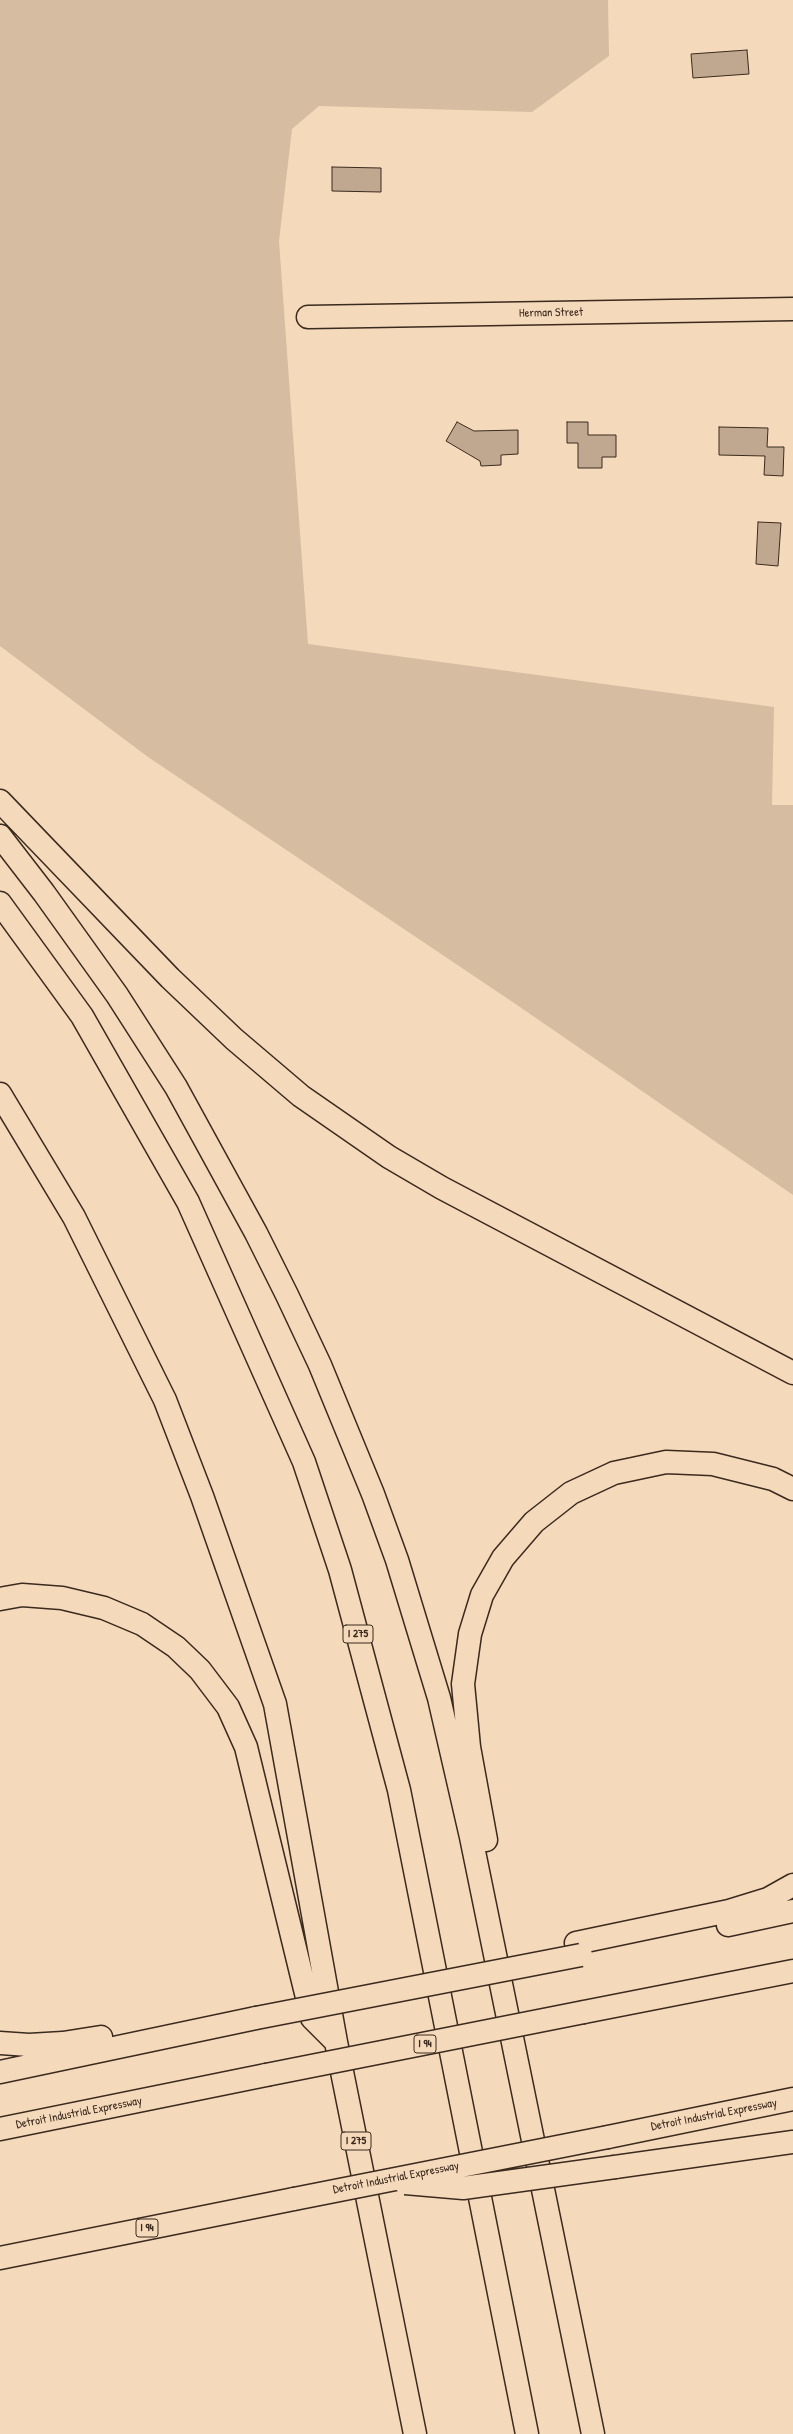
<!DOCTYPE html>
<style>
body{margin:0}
canvas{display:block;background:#f4d9bb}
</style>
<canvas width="793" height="2434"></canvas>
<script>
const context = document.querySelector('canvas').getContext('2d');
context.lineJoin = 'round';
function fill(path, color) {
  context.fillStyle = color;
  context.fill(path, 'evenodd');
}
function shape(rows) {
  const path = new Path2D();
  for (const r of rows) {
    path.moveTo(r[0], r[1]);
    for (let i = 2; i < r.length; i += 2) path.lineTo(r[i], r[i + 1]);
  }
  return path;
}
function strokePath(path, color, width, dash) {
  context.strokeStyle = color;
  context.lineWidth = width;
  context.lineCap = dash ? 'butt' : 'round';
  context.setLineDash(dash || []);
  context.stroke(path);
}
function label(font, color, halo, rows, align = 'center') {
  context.font = font + ' "Patrick Hand",sans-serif';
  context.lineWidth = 3;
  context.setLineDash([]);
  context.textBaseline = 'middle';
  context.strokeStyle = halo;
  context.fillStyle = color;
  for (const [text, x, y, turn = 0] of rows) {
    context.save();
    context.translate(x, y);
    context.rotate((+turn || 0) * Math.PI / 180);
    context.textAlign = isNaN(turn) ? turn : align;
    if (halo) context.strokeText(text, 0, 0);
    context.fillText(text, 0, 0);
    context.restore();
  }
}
fill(shape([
 [0,0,608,0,609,56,532,112,319,106,292,129,279,241,308,644,774,707,772,805,793,805,793,1195,517,1005,148,757,0,646]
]), '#d6bda2');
const building = shape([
 [747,50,749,74,693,78,691,54,747,50],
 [332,167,381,168,381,192,332,191,332,167],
 [457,422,474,431,518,430,518,454,501,455,501,465,481,466,480,461,446,441,457,422],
 [567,422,588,422,588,435,616,435,616,457,602,457,602,468,578,468,578,443,567,443,567,422],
 [719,427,768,428,767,447,784,447,783,476,764,475,765,456,719,455,719,427],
 [758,522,781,523,778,566,756,564,758,522]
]);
fill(building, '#c0a890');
strokePath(building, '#3b2a1e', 1);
const minor = shape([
 [308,317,793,309]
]);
const motorway = shape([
 [0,801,170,978,234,1039,301,1096,389,1157,442,1188,793,1373],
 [0,836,44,893,117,995,176,1087,256,1233,287,1295,320,1365,373,1494,397,1560,439,1698,471,1837,593,2434],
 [0,903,82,1016,188,1202,304,1462,340,1570,399,1790,527,2434],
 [0,1094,74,1217,165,1400,202,1496,275,1704,336,2042,415,2434],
 [0,1599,22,1595,62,1598,104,1608,142,1624,176,1647,200,1670,228,1707,246,1747,312,2018,336,2042],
 [486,1840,469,1747,463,1684,470,1634,482,1595,503,1558,534,1522,571,1493,614,1473,666,1462,713,1464,773,1479,793,1489],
 [728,1925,793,1911],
 [576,1943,729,1911,768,1899,793,1885],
 [584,2012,793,1971],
 [0,2043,29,2045,63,2043,101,2037],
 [0,2072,256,2018],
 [0,2129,266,2075],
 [608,2137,793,2099],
 [615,2167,793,2142],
 [0,2258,294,2199]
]);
strokePath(minor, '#3b2a1e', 25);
strokePath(motorway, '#3b2a1e', 25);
strokePath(minor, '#f4d9bb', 22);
strokePath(motorway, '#f4d9bb', 22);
const motorwayBridge = shape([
 [256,2018,581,1955],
 [266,2075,584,2012],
 [405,2183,463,2188,615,2167],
 [294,2199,608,2137]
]);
strokePath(motorwayBridge, '#3b2a1e', 25, []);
strokePath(motorwayBridge, '#f4d9bb', 22);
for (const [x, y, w] of [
 [358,1634,30],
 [425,2044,22],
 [356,2141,30],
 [147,2228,22]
]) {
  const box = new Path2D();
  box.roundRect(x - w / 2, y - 9, w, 18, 3);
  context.fillStyle = '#f4d9bb';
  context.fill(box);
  strokePath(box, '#3b2a1e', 1);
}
label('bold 11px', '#3b2a1e', null, [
 ["I 275",358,1634],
 ["I 94",425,2044],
 ["I 275",356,2141],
 ["I 94",147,2228]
]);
label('12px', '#3b2a1e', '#f4d9bb', [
 ["Herman Street",551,313,-1],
 ["Detroit Industrial Expressway",79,2113,-11],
 ["Detroit Industrial Expressway",714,2115,-11],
 ["Detroit Industrial Expressway",396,2178,-11]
]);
</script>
